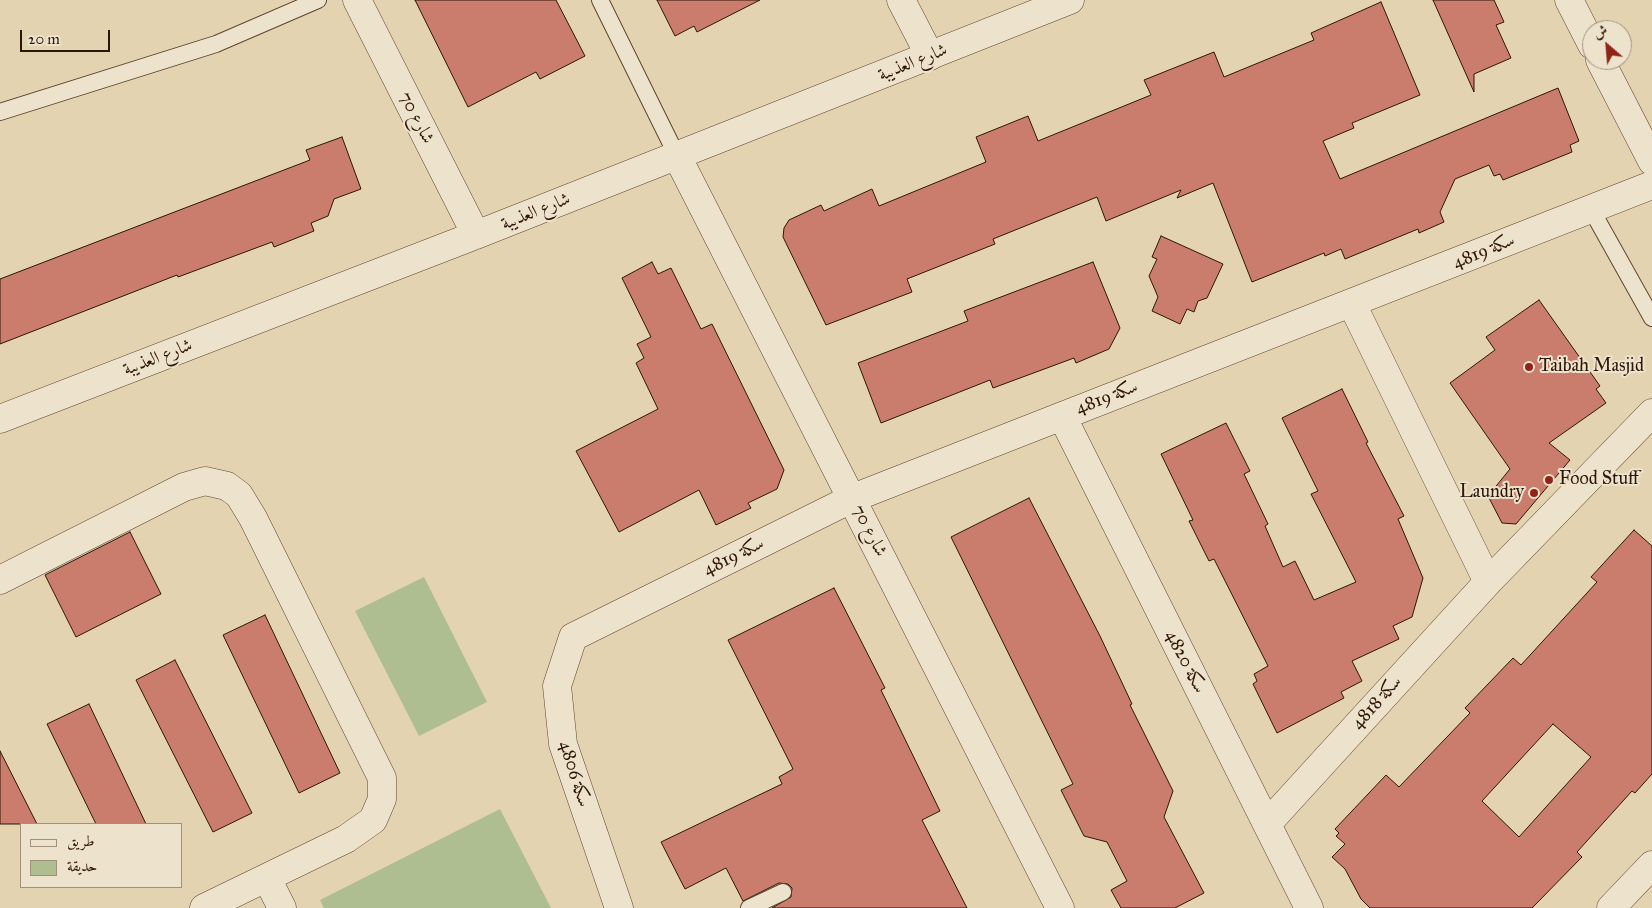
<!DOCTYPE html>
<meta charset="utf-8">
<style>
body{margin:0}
#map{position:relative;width:1652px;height:908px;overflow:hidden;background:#e4d3b0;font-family:"IM FELL Great Primer",Amiri,serif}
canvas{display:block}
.legend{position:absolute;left:20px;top:823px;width:162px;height:65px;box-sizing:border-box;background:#ede2cc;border:1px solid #a1907d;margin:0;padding:6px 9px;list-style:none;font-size:15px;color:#2e1606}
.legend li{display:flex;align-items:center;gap:10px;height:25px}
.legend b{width:25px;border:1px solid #a1907d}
.north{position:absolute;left:1582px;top:20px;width:50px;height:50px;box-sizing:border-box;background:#ede2cc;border:1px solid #a1907d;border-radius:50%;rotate:333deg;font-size:14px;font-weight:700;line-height:20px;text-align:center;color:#2e1606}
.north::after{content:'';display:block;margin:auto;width:18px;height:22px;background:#8f2418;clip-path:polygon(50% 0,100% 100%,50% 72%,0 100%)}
.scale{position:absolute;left:20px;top:30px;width:90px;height:22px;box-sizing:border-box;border:2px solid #2e1606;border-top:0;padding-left:6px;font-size:15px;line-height:18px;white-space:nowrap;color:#2e1606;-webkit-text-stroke:4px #ede2cc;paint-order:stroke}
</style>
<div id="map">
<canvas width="1652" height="908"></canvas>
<ul class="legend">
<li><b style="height:6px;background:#ede2cc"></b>طريق</li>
<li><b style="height:14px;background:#afbe90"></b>حديقة</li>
</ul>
<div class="north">ش</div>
<div class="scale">20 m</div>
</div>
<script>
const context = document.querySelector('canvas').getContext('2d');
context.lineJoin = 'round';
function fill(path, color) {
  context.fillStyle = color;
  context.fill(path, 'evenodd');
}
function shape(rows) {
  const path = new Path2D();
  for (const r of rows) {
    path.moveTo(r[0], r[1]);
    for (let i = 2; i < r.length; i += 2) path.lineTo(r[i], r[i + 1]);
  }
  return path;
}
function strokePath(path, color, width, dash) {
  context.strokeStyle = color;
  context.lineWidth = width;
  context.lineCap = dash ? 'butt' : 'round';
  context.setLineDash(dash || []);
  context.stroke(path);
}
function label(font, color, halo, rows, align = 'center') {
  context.font = font + ' "IM FELL Great Primer",Amiri,serif';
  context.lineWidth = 4;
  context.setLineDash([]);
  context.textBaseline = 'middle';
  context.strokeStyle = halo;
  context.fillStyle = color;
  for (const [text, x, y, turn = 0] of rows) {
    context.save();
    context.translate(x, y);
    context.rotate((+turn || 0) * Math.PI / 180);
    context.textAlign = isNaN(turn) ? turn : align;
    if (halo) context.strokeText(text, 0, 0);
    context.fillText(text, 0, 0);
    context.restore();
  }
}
fill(shape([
 [424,577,487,702,419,736,355,611],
 [500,809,551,908,324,908,320,900]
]), '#afbe90');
const building = shape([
 [415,0,556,0,585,56,540,79,536,72,468,107,415,0],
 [657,0,760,0,697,32,694,26,675,36,657,0],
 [1433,0,1494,0,1504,22,1496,25,1511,58,1474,74,1474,92,1433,0],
 [1381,2,1420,95,1352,123,1354,128,1323,141,1340,179,1558,88,1579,141,1570,145,1572,152,1503,180,1500,174,1494,176,1489,165,1455,179,1440,212,1444,222,1419,233,1418,229,1345,259,1341,249,1325,256,1324,253,1252,282,1213,183,1177,198,1181,190,1106,221,1097,197,993,239,995,244,907,279,912,292,826,325,783,237,784,228,789,220,821,205,824,211,872,189,879,206,986,162,976,137,1028,116,1038,141,1151,95,1144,80,1214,52,1224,77,1314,40,1311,33,1381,2],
 [342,137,361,189,334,199,328,216,311,223,314,231,274,247,272,242,178,277,177,275,0,344,0,279,310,160,306,150,342,137],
 [1161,236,1223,264,1207,298,1198,301,1194,312,1187,309,1180,324,1152,311,1158,297,1149,276,1157,259,1152,257,1161,236],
 [652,262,658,274,671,268,701,329,712,324,784,470,777,489,748,503,751,508,716,525,699,490,619,532,576,451,658,409,636,363,644,358,637,344,651,337,622,278,652,262],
 [1093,262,1120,328,1109,349,1076,363,1074,358,993,388,990,380,881,423,858,363,968,321,964,311,1093,262],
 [1539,300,1600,386,1596,389,1606,403,1549,443,1570,460,1516,524,1502,523,1488,496,1510,469,1450,383,1495,350,1486,337,1539,300],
 [1342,389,1368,442,1366,443,1404,516,1398,519,1423,578,1412,617,1393,626,1399,639,1352,661,1362,681,1341,692,1344,698,1277,733,1253,684,1257,681,1254,674,1268,666,1214,559,1209,561,1189,521,1193,520,1161,454,1226,423,1250,471,1244,474,1268,524,1265,526,1283,567,1295,561,1314,600,1356,582,1311,494,1318,491,1282,418,1342,389],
 [1029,498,1100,636,1132,704,1130,705,1173,791,1164,817,1204,893,1175,908,1121,908,1111,890,1127,881,1107,842,1084,836,1061,790,1073,784,951,537,1029,498],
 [1634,530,1652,546,1652,774,1635,793,1632,791,1577,852,1582,857,1532,908,1370,908,1361,899,1345,869,1332,857,1345,844,1336,836,1339,833,1335,829,1386,775,1399,787,1470,713,1465,708,1513,658,1521,665,1597,582,1591,577,1634,530],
 [1553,724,1591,757,1519,837,1482,801,1553,724],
 [130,532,161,594,76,637,45,575,130,532],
 [834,588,885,688,881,690,940,811,922,820,967,908,772,908,791,897,792,888,788,884,779,883,743,901,726,868,685,889,661,842,782,784,779,777,793,769,728,640,834,588],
 [265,615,340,773,299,793,223,635,265,615],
 [175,660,252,813,213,832,136,680,175,660],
 [89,704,146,824,96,824,47,724,89,704],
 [0,751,37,824,0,824,0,751]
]);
fill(building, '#ca7c6d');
strokePath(building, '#2e1606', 1);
const service = shape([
 [600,0,677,156],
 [0,112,216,44,318,0],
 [1591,209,1652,318],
 [749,908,783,892]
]);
const minor = shape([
 [901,0,930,56],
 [1569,0,1592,45],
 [1600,60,1652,161],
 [677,156,1060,908],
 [1352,304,1488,582],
 [1062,416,1309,908],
 [0,580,184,487,205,481,227,486,239,495,253,518,382,778,382,799,373,820,346,839,204,908],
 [1267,824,1488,582,1652,413],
 [267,878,282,908],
 [619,908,563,744,557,686,573,637,853,498,1652,185],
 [1611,908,1652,865]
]);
const tertiary = shape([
 [357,0,476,235],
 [0,419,476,235,1070,0]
]);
strokePath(service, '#5c4530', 18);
strokePath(minor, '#5c4530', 29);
strokePath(tertiary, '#5c4530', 29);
strokePath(service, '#ede2cc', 16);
strokePath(minor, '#ede2cc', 28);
strokePath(tertiary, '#ede2cc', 28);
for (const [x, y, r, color] of [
 [1529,367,5,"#8f2418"],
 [1549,480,5,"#8f2418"],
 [1534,493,5,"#8f2418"]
]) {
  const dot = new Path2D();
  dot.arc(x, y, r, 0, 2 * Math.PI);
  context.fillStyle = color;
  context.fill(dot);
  strokePath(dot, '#ede2cc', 2);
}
label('18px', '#2e1606', '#ede2cc', [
 ["شارع العذيبة",913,63,-22],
 ["شارع 70",416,118,63],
 ["شارع العذيبة",536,212,-22],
 ["سكة 4819",1484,252,-22],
 ["شارع العذيبة",158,358,-21],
 ["سكة 4819",1107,398,-21],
 ["شارع 70",869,531,63],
 ["سكة 4819",734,557,-26],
 ["سكة 4820",1185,662,63],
 ["سكة 4818",1377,703,-48],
 ["سكة 4806",574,774,73]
]);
label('18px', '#2e1606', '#ede2cc', [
 ["Taibah Masjid",1539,367],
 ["Food Stuff",1559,480],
 ["Laundry",1524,493,"right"]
], 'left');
</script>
